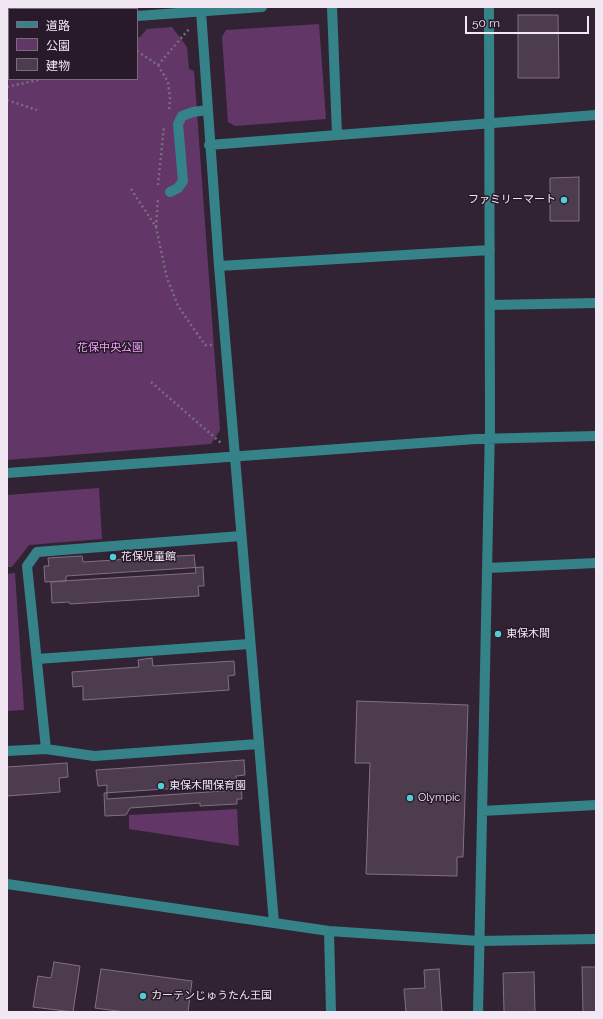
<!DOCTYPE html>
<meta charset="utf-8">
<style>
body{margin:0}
#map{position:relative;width:603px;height:1019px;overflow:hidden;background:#322334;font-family:Raleway,"Noto Sans JP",sans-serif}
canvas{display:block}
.frame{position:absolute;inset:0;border:8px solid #f2e8f4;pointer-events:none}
.legend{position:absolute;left:8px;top:8px;width:130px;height:72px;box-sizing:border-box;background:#281a2a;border:1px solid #796c7b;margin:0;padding:5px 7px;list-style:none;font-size:12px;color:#f2e8f4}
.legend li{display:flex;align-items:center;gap:8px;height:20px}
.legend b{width:20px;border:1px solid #796c7b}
.scale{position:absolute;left:465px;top:16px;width:124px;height:18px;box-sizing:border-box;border:2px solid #f2e8f4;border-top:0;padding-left:5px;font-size:12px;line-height:14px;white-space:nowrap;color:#f2e8f4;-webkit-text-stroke:3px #281a2a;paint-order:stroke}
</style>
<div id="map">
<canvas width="603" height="1019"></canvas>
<div class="frame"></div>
<ul class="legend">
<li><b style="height:5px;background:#358389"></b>道路</li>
<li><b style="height:11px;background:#623768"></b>公園</li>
<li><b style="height:11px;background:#4c3c4e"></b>建物</li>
</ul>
<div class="scale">50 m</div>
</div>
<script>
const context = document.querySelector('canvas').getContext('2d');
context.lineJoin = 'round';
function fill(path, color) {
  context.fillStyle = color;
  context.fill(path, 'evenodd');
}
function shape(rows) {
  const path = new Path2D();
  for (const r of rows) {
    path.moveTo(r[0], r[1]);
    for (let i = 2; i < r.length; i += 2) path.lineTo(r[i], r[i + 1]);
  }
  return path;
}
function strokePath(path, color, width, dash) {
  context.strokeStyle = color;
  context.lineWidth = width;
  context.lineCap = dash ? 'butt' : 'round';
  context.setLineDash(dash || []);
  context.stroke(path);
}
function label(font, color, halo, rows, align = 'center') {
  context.font = font + ' Raleway,"Noto Sans JP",sans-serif';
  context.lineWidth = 3;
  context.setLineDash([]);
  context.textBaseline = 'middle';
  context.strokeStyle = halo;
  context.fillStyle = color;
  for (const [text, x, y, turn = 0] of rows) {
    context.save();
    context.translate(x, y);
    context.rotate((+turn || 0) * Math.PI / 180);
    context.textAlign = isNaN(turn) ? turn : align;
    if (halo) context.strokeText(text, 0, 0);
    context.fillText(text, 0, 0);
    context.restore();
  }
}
fill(shape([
 [319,24,326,119,235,126,228,122,222,37,226,30],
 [172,27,187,47,189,69,194,71,220,430,211,444,7,460,7,39,9,39,9,79,137,79,137,37,140,37,147,29],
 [99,488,102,539,29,545,12,567,7,567,7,495],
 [15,573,24,710,7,711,7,574],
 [237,809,239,846,129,829,129,815]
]), '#623768');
const building = shape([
 [518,15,558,15,559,78,518,78,518,15],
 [579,177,579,221,550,221,550,178,579,177],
 [194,555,196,573,45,582,44,566,49,566,48,558,82,556,83,562,194,555],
 [203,567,204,586,198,586,199,596,70,604,69,602,52,603,51,582,66,581,66,576,203,567],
 [152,658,153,666,234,661,235,675,228,676,229,690,83,700,83,686,73,687,72,672,139,667,138,660,152,658],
 [357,701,468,705,463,857,457,857,457,876,366,874,370,763,355,763,357,701],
 [244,760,245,775,236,776,237,790,107,799,107,785,98,786,96,770,244,760],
 [67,763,68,777,59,778,60,792,7,796,7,767,67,763],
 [241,784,242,799,237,799,237,804,200,806,200,803,130,808,126,815,105,816,104,793,241,784],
 [54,962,80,966,73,1012,33,1007,38,976,51,978,54,962],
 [582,967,596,967,596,1012,583,1012,582,967],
 [101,969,192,981,188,1012,125,1012,95,1008,101,969],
 [439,969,442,1012,406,1012,404,989,425,988,424,970,439,969],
 [534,972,535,1012,504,1012,503,973,534,972]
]);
fill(building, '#4c3c4e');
strokePath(building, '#816f83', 1);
strokePath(shape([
 [137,51,158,65,189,29],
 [158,65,168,82,170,98,169,112],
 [7,87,42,79],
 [7,100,37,110],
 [158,185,164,126],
 [131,189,156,227,167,278,178,306,205,345,213,345],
 [156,227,158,198],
 [151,382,221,443]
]), '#7a6d7c', 2.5, [2, 3]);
strokePath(shape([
 [332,7,337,135],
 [83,9,83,7],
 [201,11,219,266,274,923],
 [137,16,262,7],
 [7,24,9,24],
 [209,145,596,115],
 [170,192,178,188,183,181,178,124,182,116,193,112,207,110],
 [219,266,490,250],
 [490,305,596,303],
 [7,473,476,439,596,436],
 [488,568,596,563],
 [37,659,249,644],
 [46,749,27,566,37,552,241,536],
 [7,751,46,749,94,756,258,744],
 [482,811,596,805],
 [7,884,329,931,479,941,596,939],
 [329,931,331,1012],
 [478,1012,490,425,489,7]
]), '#358389', 10);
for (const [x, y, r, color] of [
 [564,200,4,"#52ccd5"],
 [113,557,4,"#52ccd5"],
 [498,634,4,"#52ccd5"],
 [161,786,4,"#52ccd5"],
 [410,798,4,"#52ccd5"],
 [143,996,4,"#52ccd5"]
]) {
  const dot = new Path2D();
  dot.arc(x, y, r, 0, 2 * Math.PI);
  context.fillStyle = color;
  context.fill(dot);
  strokePath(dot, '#281a2a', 1.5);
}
label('11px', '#f2e8f4', '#281a2a', [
 ["ファミリーマート",556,200,"right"],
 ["花保児童館",121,557],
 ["東保木間",506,634],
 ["東保木間保育園",169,786],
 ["Olympic",418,798],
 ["カーテンじゅうたん王国",151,996]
], 'left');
label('11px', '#eba1f5', '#281a2a', [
 ["花保中央公園",110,348]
]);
</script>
